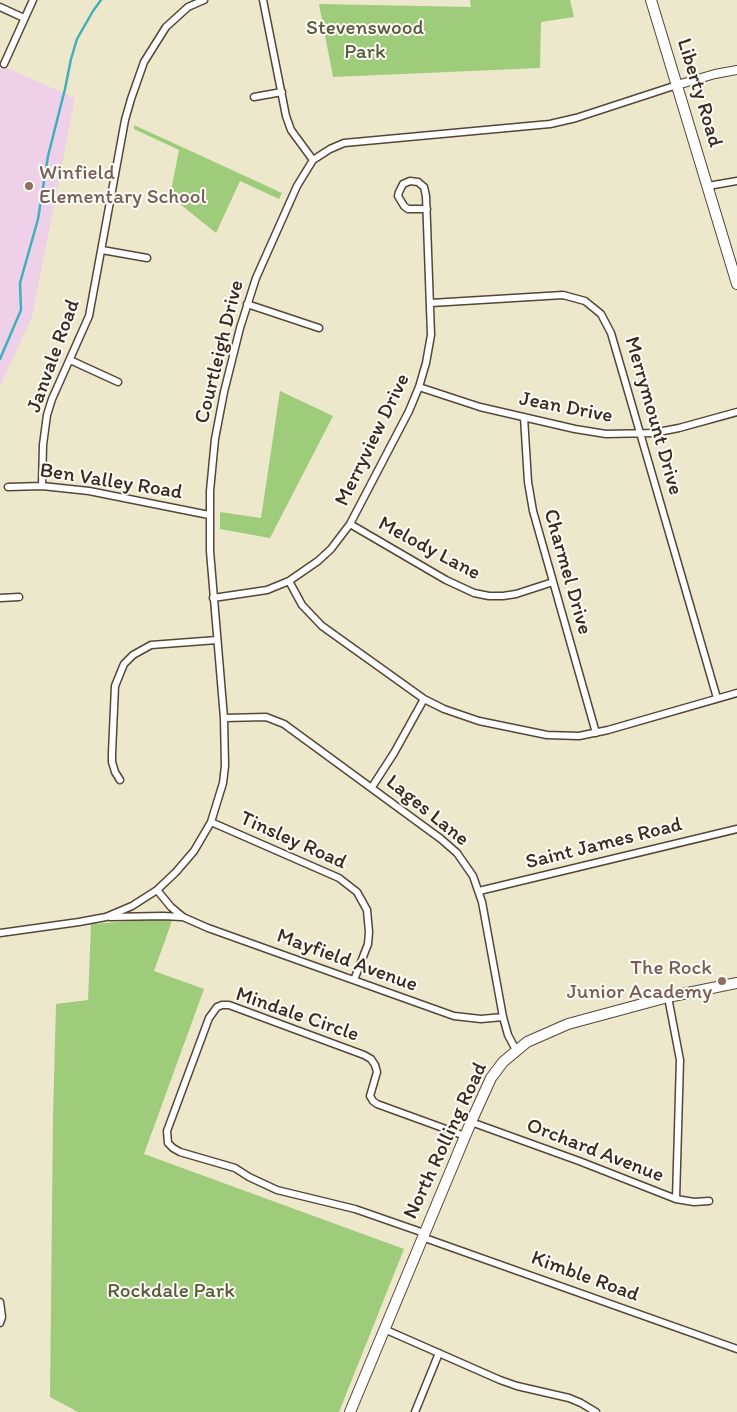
<!DOCTYPE html>
<style>
body{margin:0}
canvas{display:block;background:#ede8cb}
</style>
<canvas width="737" height="1412"></canvas>
<script>
const context = document.querySelector('canvas').getContext('2d');
context.lineJoin = 'round';
function fill(path, color) {
  context.fillStyle = color;
  context.fill(path, 'evenodd');
}
function shape(rows) {
  const path = new Path2D();
  for (const r of rows) {
    path.moveTo(r[0], r[1]);
    for (let i = 2; i < r.length; i += 2) path.lineTo(r[i], r[i + 1]);
  }
  return path;
}
function strokePath(path, color, width, dash) {
  context.strokeStyle = color;
  context.lineWidth = width;
  context.lineCap = dash ? 'butt' : 'round';
  context.setLineDash(dash || []);
  context.stroke(path);
}
function label(font, color, halo, rows, align = 'center') {
  context.font = font + ' Itim,sans-serif';
  context.lineWidth = 4;
  context.setLineDash([]);
  context.textBaseline = 'middle';
  context.strokeStyle = halo;
  context.fillStyle = color;
  for (const [text, x, y, turn = 0] of rows) {
    context.save();
    context.translate(x, y);
    context.rotate((+turn || 0) * Math.PI / 180);
    context.textAlign = isNaN(turn) ? turn : align;
    if (halo) context.strokeText(text, 0, 0);
    context.fillText(text, 0, 0);
    context.restore();
  }
}
fill(shape([
 [0,65,75,98,32,317,0,386]
]), '#eed0e8');
fill(shape([
 [470,0,570,0,574,17,541,22,540,68,333,77,319,4,471,7],
 [134,125,282,193,279,199,240,181,216,233,170,196,179,150,134,129],
 [280,391,333,416,270,538,220,529,220,512,261,518],
 [160,919,172,921,154,971,204,989,144,1154,404,1249,339,1412,78,1412,50,1397,53,1117,56,1004,88,1000,91,924]
]), '#9ecc7a');
strokePath(shape([
 [0,359,21,310,20,283,38,219,48,156,65,89,71,59,77,39,93,11,101,0]
]), '#40b0bc', 2.5);
const minor = shape([
 [263,0,286,116,291,130,313,160],
 [0,7,24,18],
 [4,64,33,0],
 [254,97,282,92],
 [708,186,737,181],
 [102,250,147,258],
 [431,303,563,295,585,301,601,314,611,333,717,698],
 [247,304,319,328],
 [70,360,118,382],
 [419,387,480,407,575,429,606,434,653,433,679,428,737,412],
 [524,417,528,482,533,511,596,733],
 [42,486,43,445,47,415,52,399,89,316,125,120,131,99,144,62,166,27,188,7,204,0],
 [8,487,42,486,89,491,209,515],
 [350,524,446,580,474,593,489,596,503,596,516,594,553,582],
 [289,581,302,605,322,626,424,699,444,709,479,721,547,735,579,736,608,730,737,693],
 [0,598,19,597],
 [213,598,267,590,289,581,318,561,331,549,350,524,409,411,419,387,426,363,431,335,426,196,424,187,418,182,410,181,403,184,399,192,398,196,404,206,408,209,427,209],
 [224,718,266,717,284,724,441,839,457,853,473,876,482,902,503,1017,508,1035,516,1050],
 [120,780,115,772,112,762,112,753,115,686,124,664,133,655,151,645,217,640],
 [372,787,394,753,424,699],
 [211,822,339,878,357,892,367,910,369,932,368,944,354,980],
 [157,890,171,907,183,917,208,928,454,1016,481,1019,503,1017],
 [479,891,737,829],
 [110,917,163,916,182,917],
 [0,933,79,922,106,917,132,906,157,890,176,872,194,851,211,822,223,783,225,766,224,718,210,551,210,491,215,439,224,392,240,328,256,278,297,186,313,160,330,149,344,143,550,124,576,118,677,85],
 [668,997,680,1060,676,1199],
 [471,1122,579,1161,676,1199,694,1202,709,1201],
 [424,1233,355,1209,277,1190,249,1177,235,1168,180,1152,173,1148,168,1143,167,1131,209,1018,217,1007,222,1005,229,1005,364,1055,371,1059,375,1065,377,1072,370,1096,373,1101,377,1104,465,1136],
 [422,1237,737,1349],
 [0,1302,2,1317,0,1323],
 [384,1329,500,1380,517,1386,569,1398,581,1403,596,1412],
 [415,1412,439,1353]
]);
const tertiary = shape([
 [677,85,715,74,737,70]
]);
const primary = shape([
 [651,0,737,284],
 [350,1412,471,1122,491,1078,503,1062,527,1042,568,1024,668,997,737,983]
]);
strokePath(minor, '#564638', 9);
strokePath(tertiary, '#564638', 10);
strokePath(primary, '#564638', 12);
strokePath(minor, '#fff', 6);
strokePath(tertiary, '#fff', 8);
strokePath(primary, '#fff', 10);
for (const [x, y, r, color] of [
 [29,186,5,"#8d6e63"],
 [722,981,5,"#8d6e63"]
]) {
  const dot = new Path2D();
  dot.arc(x, y, r, 0, 2 * Math.PI);
  context.fillStyle = color;
  context.fill(dot);
  strokePath(dot, '#fdfcf7', 2);
}
label('21px', '#595b3a', '#fdfcf7', [
 ["Stevenswood",365,29],
 ["Park",365,53],
 ["Rockdale Park",171,1292]
]);
label('21px', '#3b2a1e', '#fdfcf7', [
 ["Liberty Road",699,93,73],
 ["Courtleigh Drive",220,352,-76],
 ["Janvale Road",54,356,-70],
 ["Jean Drive",566,408,11],
 ["Merrymount Drive",653,416,74],
 ["Merryview Drive",373,440,-64],
 ["Ben Valley Road",111,482,9],
 ["Melody Lane",429,549,28],
 ["Charmel Drive",567,572,74],
 ["Lages Lane",427,811,39],
 ["Tinsley Road",293,841,24],
 ["Saint James Road",604,844,-14],
 ["Mayfield Avenue",347,961,20],
 ["Mindale Circle",297,1015,19],
 ["North Rolling Road",446,1141,-65],
 ["Orchard Avenue",595,1151,21],
 ["Kimble Road",585,1277,20]
]);
label('21px', '#785e54', '#fdfcf7', [
 ["Winfield",39,174],
 ["Elementary School",39,198],
 ["The Rock",712,969,"right"],
 ["Junior Academy",712,993,"right"]
], 'left');
</script>
